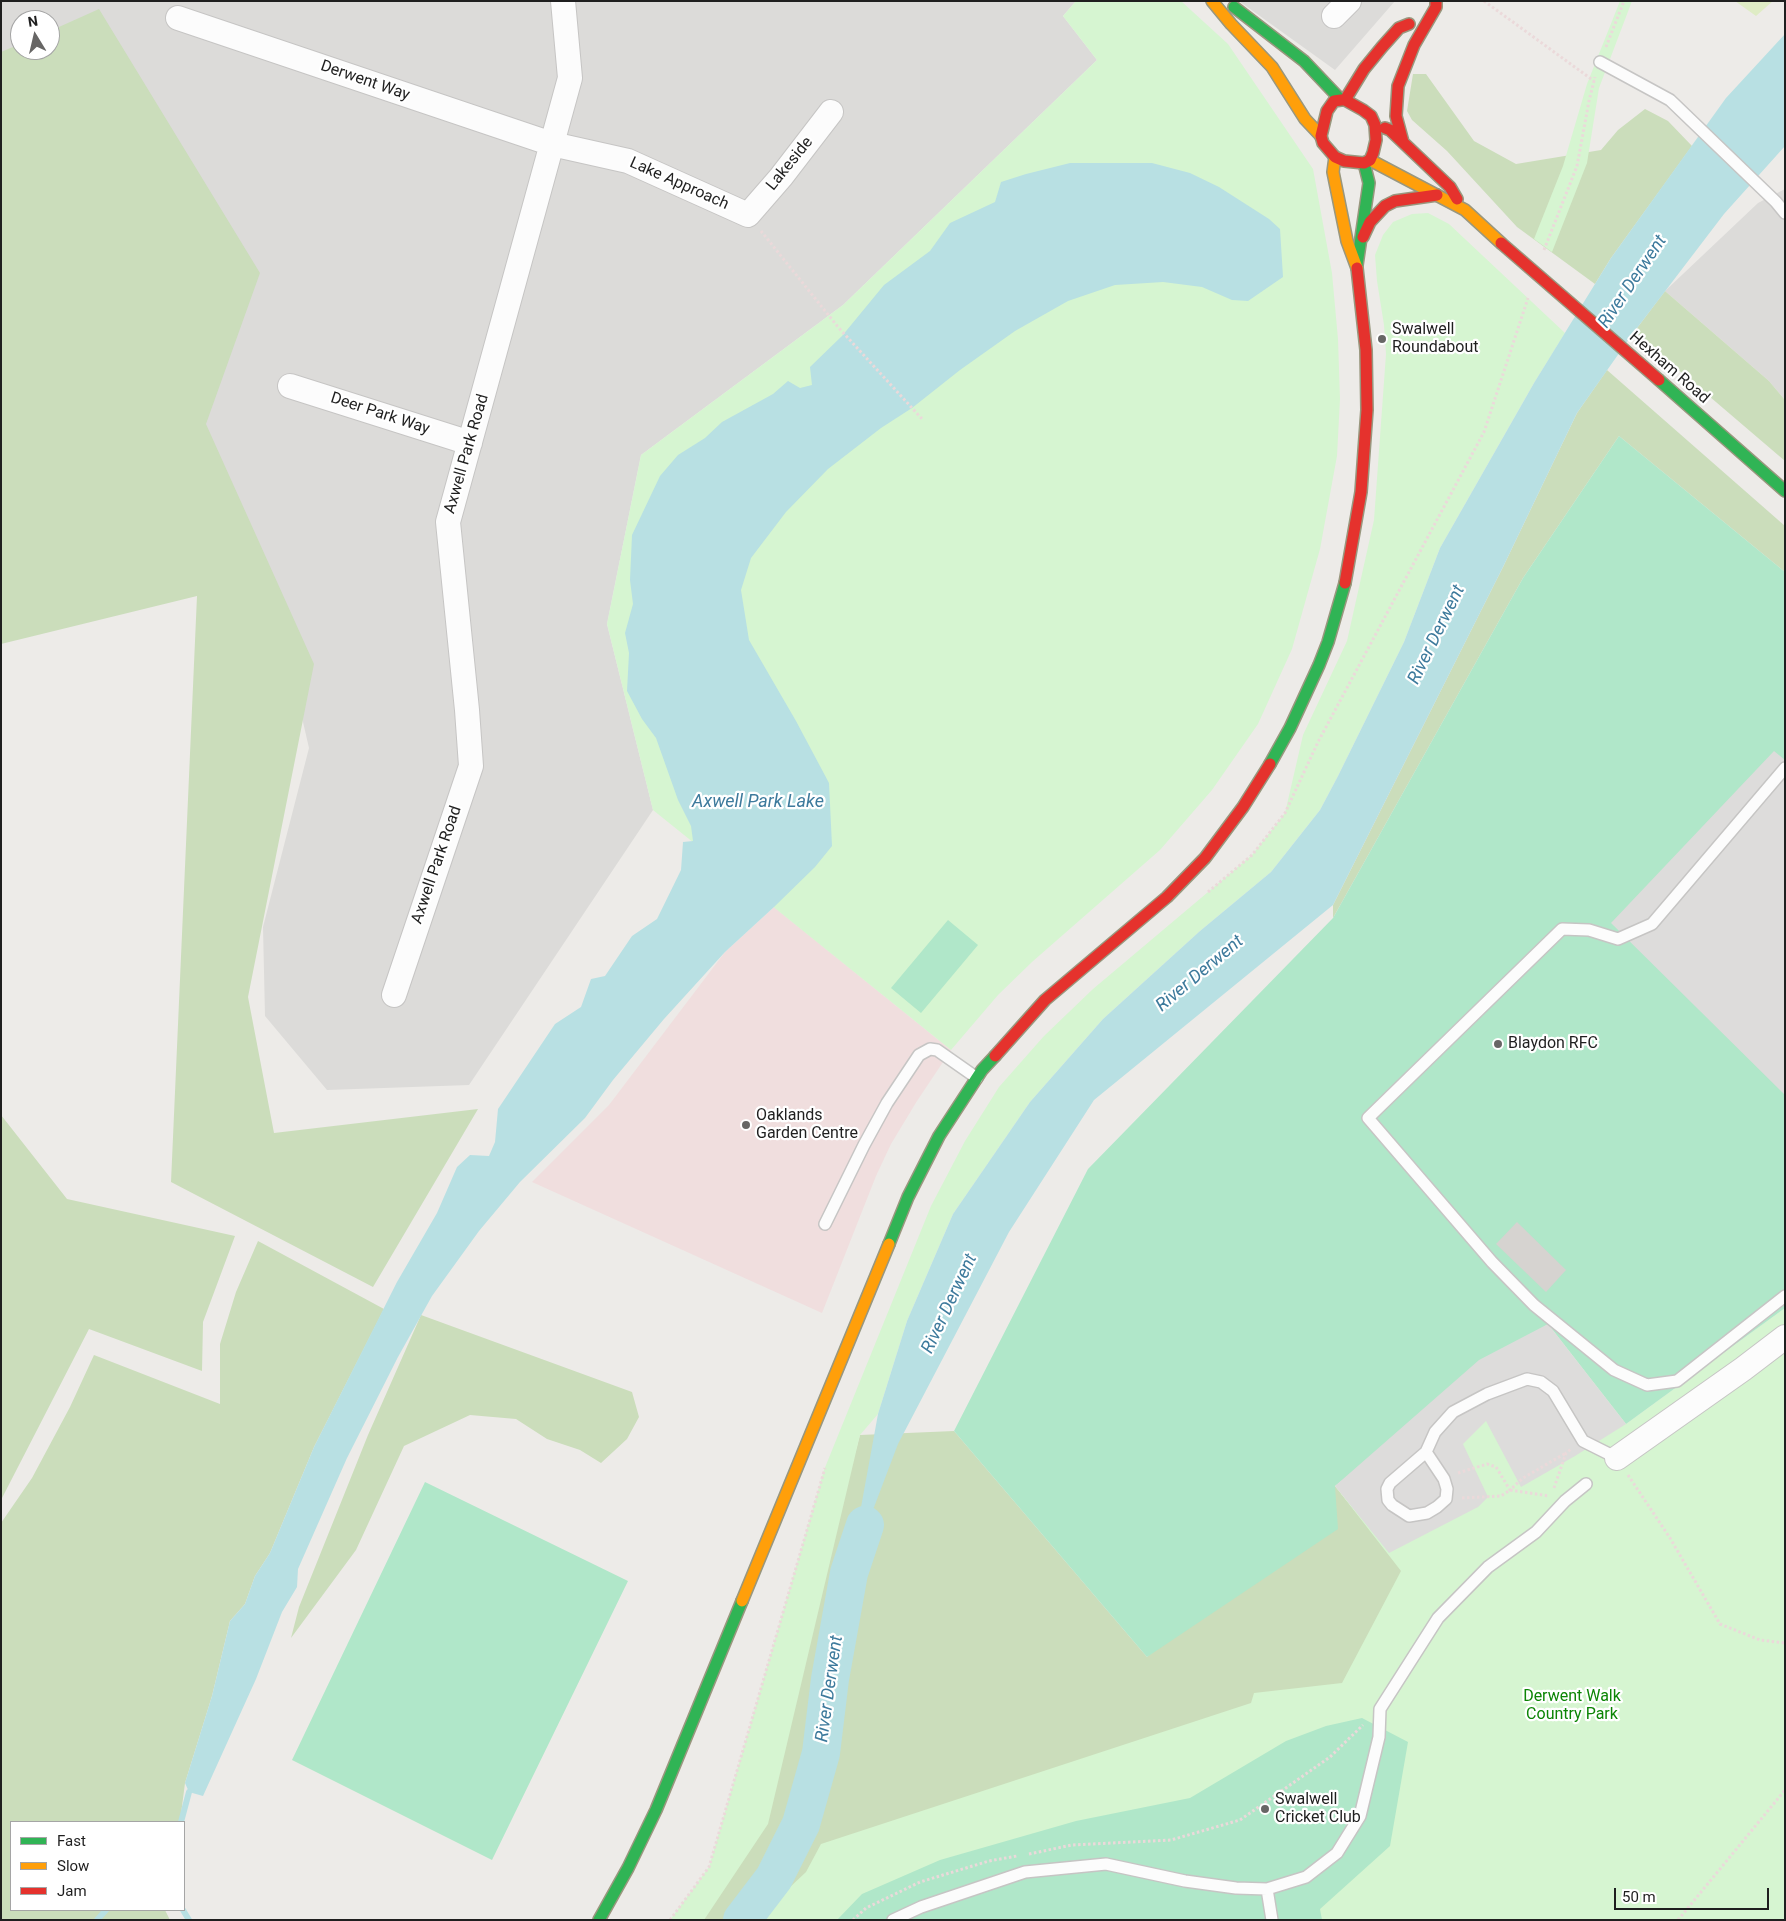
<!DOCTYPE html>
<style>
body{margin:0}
#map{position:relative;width:1786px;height:1921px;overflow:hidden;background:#edebe8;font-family:Roboto,sans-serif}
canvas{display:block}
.frame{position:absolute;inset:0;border:2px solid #1f1f1f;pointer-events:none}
.legend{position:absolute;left:10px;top:1821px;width:175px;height:90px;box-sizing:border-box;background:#fff;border:1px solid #a5a5a5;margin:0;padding:6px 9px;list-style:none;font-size:15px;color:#1f1f1f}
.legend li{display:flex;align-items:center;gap:10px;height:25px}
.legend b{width:25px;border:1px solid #a5a5a5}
.north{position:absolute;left:10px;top:10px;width:50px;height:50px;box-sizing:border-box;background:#fff;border:1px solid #a5a5a5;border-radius:50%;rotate:351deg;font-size:14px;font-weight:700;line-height:20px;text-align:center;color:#1f1f1f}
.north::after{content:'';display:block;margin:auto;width:18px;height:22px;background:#676665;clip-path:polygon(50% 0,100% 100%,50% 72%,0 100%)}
.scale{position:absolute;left:1614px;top:1888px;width:155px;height:22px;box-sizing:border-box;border:2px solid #1f1f1f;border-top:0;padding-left:6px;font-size:15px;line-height:18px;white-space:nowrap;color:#1f1f1f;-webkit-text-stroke:4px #fff;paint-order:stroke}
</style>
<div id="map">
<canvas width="1786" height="1921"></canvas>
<div class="frame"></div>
<ul class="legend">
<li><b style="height:6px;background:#30b455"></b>Fast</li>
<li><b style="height:6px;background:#ff9f0a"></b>Slow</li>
<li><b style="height:6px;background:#e5322d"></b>Jam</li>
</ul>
<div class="north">N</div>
<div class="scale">50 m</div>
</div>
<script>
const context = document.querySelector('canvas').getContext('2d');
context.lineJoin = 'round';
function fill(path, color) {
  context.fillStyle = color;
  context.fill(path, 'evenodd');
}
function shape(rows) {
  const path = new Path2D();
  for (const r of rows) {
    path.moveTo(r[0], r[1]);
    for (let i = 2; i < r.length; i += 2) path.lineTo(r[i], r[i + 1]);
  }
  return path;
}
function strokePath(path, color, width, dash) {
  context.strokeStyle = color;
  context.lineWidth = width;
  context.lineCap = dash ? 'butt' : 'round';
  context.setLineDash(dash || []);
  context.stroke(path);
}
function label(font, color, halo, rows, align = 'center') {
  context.font = font + ' Roboto,sans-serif';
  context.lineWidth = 4.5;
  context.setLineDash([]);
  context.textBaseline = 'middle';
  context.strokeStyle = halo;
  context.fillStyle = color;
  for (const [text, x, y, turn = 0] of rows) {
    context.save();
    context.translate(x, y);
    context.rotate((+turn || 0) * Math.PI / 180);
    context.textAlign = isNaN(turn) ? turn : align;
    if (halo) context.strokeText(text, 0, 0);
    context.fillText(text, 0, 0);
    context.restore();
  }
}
fill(shape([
 [1,1,1076,1,1063,16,1097,60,843,305,641,455,607,624,653,810,469,1085,327,1090,265,1016,263,927,309,748,271,583,173,412,50,46,50,20,20,20,20,50,1,68],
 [1239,1,1395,1,1335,70],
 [1785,189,1785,400,1769,381,1665,291,1758,203]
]), '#dcdbd9');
fill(shape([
 [774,907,951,1050,917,1101,891,1144,876,1176,822,1313,532,1182,609,1105,725,952]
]), '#f0dede');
fill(shape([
 [1735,1,1773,1,1756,16]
]), '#dfecc5');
fill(shape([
 [99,9,260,273,206,424,314,664,248,997,274,1133,478,1109,373,1287,171,1182,197,596,1,644,1,52,20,44,20,50,50,50,50,31],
 [1413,74,1426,74,1474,141,1516,164,1601,150,1618,130,1645,109,1668,121,1692,146,1611,258,1595,284,1517,227,1447,151,1412,120,1407,111],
 [1665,291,1769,381,1785,400,1785,461,1634,332],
 [1607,370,1785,526,1785,572,1619,436,1523,578,1333,918,1333,905,1503,567,1577,413],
 [1,1115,67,1199,235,1236,203,1322,202,1371,89,1329,1,1500],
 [258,1241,384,1309,314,1447,270,1553,255,1576,245,1604,230,1621,212,1696,185,1783,180,1822,11,1822,11,1910,165,1910,170,1920,1,1920,1,1523,32,1478,70,1407,94,1355,220,1404,220,1344,236,1292],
 [421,1315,632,1392,639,1417,627,1439,601,1463,580,1450,547,1439,516,1419,470,1415,404,1446,356,1550,291,1638,299,1607,368,1435],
 [954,1431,1147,1657,1335,1486,1389,1553,1453,1521,1362,1718,837,1920,675,1920,758,1803,860,1435]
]), '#cbddbb');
fill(shape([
 [1076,1,1181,1,1228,44,1313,169,1332,273,1338,339,1340,399,1337,456,1320,549,1292,649,1258,724,1212,790,1160,850,1032,962,998,995,951,1050,653,810,607,624,641,455,843,305,1097,60,1063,16],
 [1620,1,1632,1,1599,88,1587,163,1552,252,1534,239,1563,166,1587,84],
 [1428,213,1449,224,1565,333,1534,383,1440,548,1404,642,1338,776,1320,810,1271,872,1200,931,1103,1019,1030,1102,953,1214,907,1321,878,1414,860,1435,768,1824,704,1920,670,1920,709,1867,824,1470,931,1206,965,1141,999,1087,1044,1036,1093,989,1252,855,1285,813,1303,735,1347,641,1374,520,1386,354,1384,325,1377,281,1375,255,1383,235,1393,222,1412,214],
 [1785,1308,1785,1918,1783,1920,755,1920,806,1872,821,1844,1251,1703,1254,1693,1342,1683,1401,1571,1335,1486,1548,1324,1626,1424]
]), '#d6f5d1');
fill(shape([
 [1619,436,1785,572,1785,1308,1626,1424,1548,1324,1335,1486,1338,1529,1147,1657,954,1431,1088,1169,1333,918,1523,578],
 [948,920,978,945,921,1013,891,988],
 [425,1482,628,1581,492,1860,292,1760],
 [1362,1718,1408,1742,1390,1846,1320,1909,1322,1920,837,1920,862,1894,940,1860,1076,1821,1190,1798,1286,1741,1326,1726]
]), '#b0e7c9');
fill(shape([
 [1774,751,1785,760,1785,1095,1611,923],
 [1548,1324,1626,1424,1575,1456,1521,1487,1486,1421,1463,1444,1488,1497,1478,1507,1389,1553,1335,1486,1479,1360]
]), '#dddcdb');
fill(shape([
 [1785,34,1785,146,1724,214,1634,332,1577,413,1503,567,1333,905,1094,1100,1009,1232,898,1444,849,1573,878,1414,907,1321,953,1214,1030,1102,1103,1019,1200,931,1271,872,1320,810,1338,776,1404,642,1440,548,1534,383,1611,258,1726,98],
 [1070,163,1152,163,1190,173,1219,187,1269,219,1280,229,1283,277,1248,301,1232,300,1202,287,1163,282,1115,285,1068,301,1015,331,960,370,912,408,881,428,828,469,786,512,751,558,741,590,749,640,796,721,829,783,832,846,815,867,774,907,725,952,664,1019,613,1080,585,1118,520,1182,479,1231,432,1296,398,1357,347,1458,298,1569,297,1587,282,1612,256,1679,203,1796,189,1792,185,1783,212,1696,230,1621,245,1604,255,1576,270,1553,314,1447,397,1282,437,1213,457,1167,470,1155,489,1156,495,1142,498,1109,555,1024,581,1007,591,979,605,976,632,936,657,919,681,870,683,842,693,841,691,826,678,800,656,738,642,719,627,691,629,653,625,633,633,604,630,580,632,535,660,476,678,455,705,438,722,422,773,394,788,381,800,388,812,385,810,367,842,336,884,285,930,251,950,223,995,202,1001,182,1026,174]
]), '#b8e0e3');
strokePath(shape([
 [181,1822,189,1792],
 [183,1910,189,1920],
 [97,1920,106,1910]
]), '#b8e0e3', 6);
strokePath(shape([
 [742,1920,774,1878,801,1824,821,1753,830,1679,849,1573,865,1525]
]), '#b8e0e3', 38);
fill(shape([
 [1517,1222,1566,1270,1546,1292,1496,1244]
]), '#d6d3d0');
const lane = shape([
 [1600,62,1670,100,1776,202,1785,213],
 [1785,768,1652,924,1618,939,1589,930,1562,929,1368,1118,1492,1262,1534,1305,1614,1370,1647,1385,1677,1381,1785,1296],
 [825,1224,864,1145,887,1103,919,1055,930,1049,937,1050,977,1078],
 [1426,1452,1444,1479,1447,1489,1446,1499,1437,1507,1427,1513,1409,1516,1392,1505,1388,1500,1387,1489,1390,1483,1426,1452,1435,1432,1453,1412,1487,1394,1527,1379,1541,1382,1553,1391,1583,1441,1617,1458],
 [1267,1889,1272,1920],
 [893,1920,921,1907,1025,1872,1106,1864,1185,1881,1236,1888,1267,1889,1306,1877,1337,1853,1360,1816,1379,1737,1380,1709,1438,1618,1488,1567,1536,1532,1565,1501,1586,1484]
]);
const street = shape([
 [1334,16,1349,1],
 [178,18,552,144,628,161,748,215,781,177,831,112],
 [290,386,470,443],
 [394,995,471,766,467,710,448,522,570,78,563,1],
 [1617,1458,1743,1369,1785,1337]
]);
const fast = shape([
 [1234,7,1304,61,1341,100],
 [1357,265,1369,183,1364,163],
 [1659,380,1785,491],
 [1270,764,1290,728,1319,665,1328,642,1345,583],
 [889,1244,908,1197,939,1136,982,1070,995,1056],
 [599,1920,628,1868,656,1810,742,1601]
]);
const slow = shape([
 [1212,1,1231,24,1272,67,1305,119,1321,136],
 [1335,157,1333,172,1347,241,1357,268],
 [1370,160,1465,210,1501,243],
 [742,1601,889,1244]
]);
const jam = shape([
 [1341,100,1345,100,1363,110,1371,116,1375,125,1376,140,1373,153,1370,160,1364,163,1344,161,1335,157,1323,143,1321,136,1327,111,1334,101,1341,100],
 [1345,100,1364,69,1382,47,1399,28,1409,24],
 [1385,128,1390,130,1450,187,1457,199],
 [1403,142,1396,116,1398,86,1414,45,1436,7,1436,1],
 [1363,237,1370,222,1385,206,1395,201,1437,195],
 [1345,583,1361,492,1367,410,1366,350,1357,268],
 [995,1056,1045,1000,1167,897,1205,858,1243,807,1270,764]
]);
strokePath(lane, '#c6c5c4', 14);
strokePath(street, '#c6c5c4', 26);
strokePath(fast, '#99977e', 14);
strokePath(slow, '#99977e', 14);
strokePath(jam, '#99977e', 14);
strokePath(shape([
 [1484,1,1594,81],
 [1606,47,1624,1],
 [761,231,838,327,923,420],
 [1544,250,1577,166,1589,101,1595,77],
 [1208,892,1252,855,1285,813,1318,742,1484,432,1528,298],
 [1458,1473,1487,1464,1496,1467,1510,1490,1523,1478,1566,1453],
 [1628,1475,1670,1538,1720,1624,1760,1640,1785,1643],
 [1554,1488,1566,1453,1571,1449],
 [1462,1498,1501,1496,1510,1490,1549,1496],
 [1029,1854,1072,1845,1171,1840,1240,1820,1330,1757,1363,1725],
 [670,1920,709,1867,825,1468],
 [853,1920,866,1908,920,1882,989,1861,1017,1856],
 [1678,1920,1785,1790]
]), '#ebd9da', 3, [2.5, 2.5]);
strokePath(lane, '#fcfcfc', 11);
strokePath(street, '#fcfcfc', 24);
strokePath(fast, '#30b455', 11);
strokePath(slow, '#ff9f0a', 11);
strokePath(jam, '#e5322d', 11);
const jamBridge = shape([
 [1501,243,1659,380]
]);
strokePath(jamBridge, '#99977e', 14, []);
strokePath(jamBridge, '#e5322d', 11);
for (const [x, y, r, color] of [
 [1382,339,5,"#676665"],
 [1498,1044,5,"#676665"],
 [746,1125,5,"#676665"],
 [1265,1809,5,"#676665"]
]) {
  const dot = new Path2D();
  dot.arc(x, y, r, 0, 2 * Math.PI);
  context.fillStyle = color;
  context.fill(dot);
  strokePath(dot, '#fff', 2);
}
label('16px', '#1f1f1f', '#fff', [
 ["Derwent Way",365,81,19],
 ["Lakeside",790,164,-51],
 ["Lake Approach",679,184,24],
 ["Hexham Road",1669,368,41],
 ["Deer Park Way",380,414,18],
 ["Axwell Park Road",467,454,-74],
 ["Axwell Park Road",437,865,-71]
]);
label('16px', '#1f1f1f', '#fff', [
 ["Swalwell",1392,330],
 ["Roundabout",1392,348],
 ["Blaydon RFC",1508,1044],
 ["Oaklands",756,1116],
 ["Garden Centre",756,1134],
 ["Swalwell",1275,1800],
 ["Cricket Club",1275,1818]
], 'left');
label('16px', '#0c8505', '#fff', [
 ["Derwent Walk",1572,1697],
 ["Country Park",1572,1715]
]);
label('italic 18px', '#3d7a9c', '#fff', [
 ["River Derwent",1633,282,-56],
 ["River Derwent",1437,635,-64],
 ["Axwell Park Lake",758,802],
 ["River Derwent",1200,974,-40],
 ["River Derwent",950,1304,-65],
 ["River Derwent",830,1689,-82]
]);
</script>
